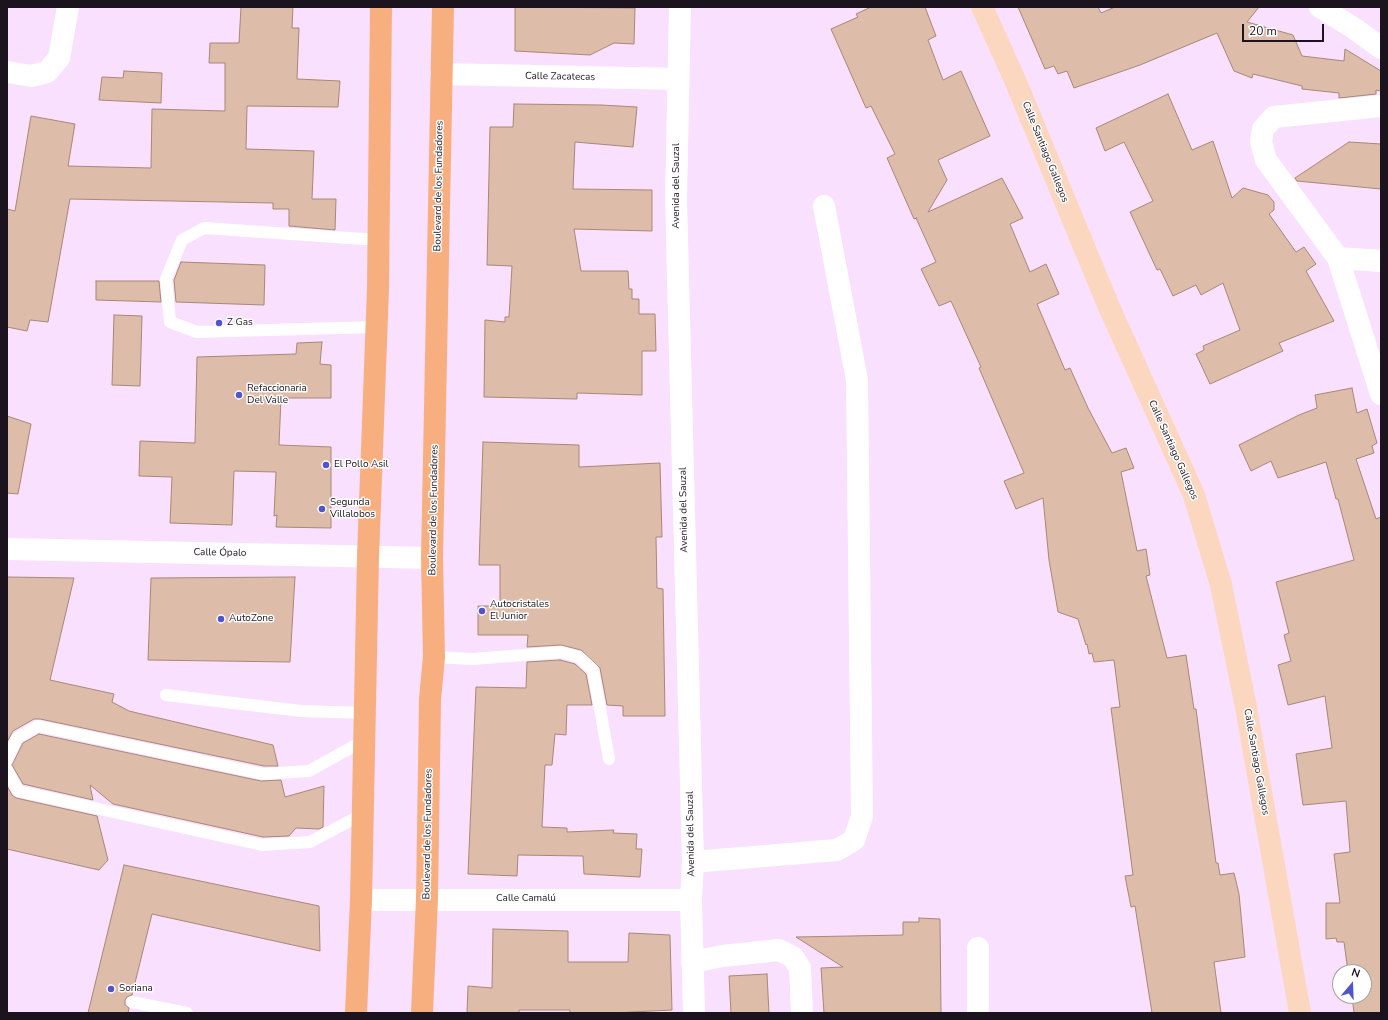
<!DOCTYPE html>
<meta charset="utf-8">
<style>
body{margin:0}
#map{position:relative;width:1388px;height:1020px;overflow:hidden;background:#f8e0fe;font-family:"Nunito Sans",sans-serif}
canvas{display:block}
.frame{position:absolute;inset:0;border:8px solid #1b131d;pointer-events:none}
.north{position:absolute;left:1332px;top:964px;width:40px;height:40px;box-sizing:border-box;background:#fff;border:1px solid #a4a1a5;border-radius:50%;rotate:19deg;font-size:11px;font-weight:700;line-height:16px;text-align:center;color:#1b131d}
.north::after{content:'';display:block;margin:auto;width:14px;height:18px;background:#5055cb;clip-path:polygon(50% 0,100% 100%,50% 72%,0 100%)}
.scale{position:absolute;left:1242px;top:24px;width:82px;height:18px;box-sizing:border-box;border:2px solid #1b131d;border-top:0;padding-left:5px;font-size:12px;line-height:14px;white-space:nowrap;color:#1b131d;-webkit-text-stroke:3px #fff;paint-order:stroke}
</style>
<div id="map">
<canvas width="1388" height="1020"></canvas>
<div class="frame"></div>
<div class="north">N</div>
<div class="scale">20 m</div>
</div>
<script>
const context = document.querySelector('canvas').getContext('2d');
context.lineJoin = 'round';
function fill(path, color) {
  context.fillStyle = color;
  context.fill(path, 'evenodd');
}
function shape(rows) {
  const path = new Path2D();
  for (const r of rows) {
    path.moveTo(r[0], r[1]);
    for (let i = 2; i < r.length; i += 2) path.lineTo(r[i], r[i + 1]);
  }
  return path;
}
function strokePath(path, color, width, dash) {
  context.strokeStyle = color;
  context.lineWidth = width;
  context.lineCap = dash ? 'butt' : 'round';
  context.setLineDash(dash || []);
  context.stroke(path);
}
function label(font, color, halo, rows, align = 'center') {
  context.font = font + ' "Nunito Sans",sans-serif';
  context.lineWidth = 3;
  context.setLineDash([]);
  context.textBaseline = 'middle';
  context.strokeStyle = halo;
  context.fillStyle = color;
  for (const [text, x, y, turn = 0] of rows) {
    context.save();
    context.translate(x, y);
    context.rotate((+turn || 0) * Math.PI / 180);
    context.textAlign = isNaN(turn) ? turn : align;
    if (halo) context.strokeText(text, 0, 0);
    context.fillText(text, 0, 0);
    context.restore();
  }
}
const building = shape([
 [241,7,293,7,292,28,299,28,297,79,340,81,338,107,247,106,246,149,314,151,312,199,336,199,335,230,289,226,289,209,273,209,273,203,70,199,48,322,30,320,27,331,7,327,7,209,15,211,31,116,75,124,68,166,151,168,152,109,225,111,225,63,209,63,210,43,239,43,241,7],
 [515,7,635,8,634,44,614,43,590,55,515,51,515,7],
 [871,7,925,7,936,36,928,40,943,80,961,71,990,136,938,160,947,180,928,212,1002,178,1023,218,1010,224,1030,272,1046,264,1059,294,1037,304,1065,370,1070,368,1088,408,1112,453,1126,448,1134,468,1121,472,1137,551,1146,549,1150,575,1146,576,1167,658,1186,655,1194,709,1196,709,1216,863,1218,863,1220,875,1234,873,1239,894,1245,957,1214,962,1221,1013,1152,1013,1135,906,1131,907,1125,876,1133,875,1111,708,1120,707,1114,660,1094,662,1092,653,1089,654,1087,644,1086,645,1078,619,1058,612,1049,560,1043,498,1016,509,1004,481,1024,473,979,368,981,367,951,301,939,306,921,269,936,262,916,218,917,218,914,219,887,158,895,154,871,106,866,108,831,29,858,17,856,14,871,7],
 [1018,7,1098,7,1101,13,1115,7,1259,7,1247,22,1293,35,1302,56,1344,61,1345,49,1381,71,1381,91,1376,90,1376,94,1339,98,1339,93,1302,89,1302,86,1253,74,1252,78,1234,71,1217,33,1140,65,1074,88,1067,71,1058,74,1054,66,1045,69,1018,7],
 [124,71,162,73,161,103,99,100,102,77,123,78,124,71],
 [1168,94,1192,150,1213,141,1232,198,1243,188,1268,195,1274,202,1274,210,1269,214,1296,252,1304,247,1316,264,1306,271,1334,321,1279,343,1283,351,1210,384,1196,354,1204,350,1203,346,1240,330,1223,283,1201,295,1196,285,1173,296,1160,269,1157,270,1130,212,1153,201,1124,142,1105,151,1096,128,1168,94],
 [514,104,601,105,637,107,633,147,575,142,573,189,652,190,652,231,574,229,581,271,628,271,629,289,632,289,632,299,639,299,639,314,655,314,656,351,642,351,642,395,577,393,577,399,484,397,485,320,505,322,505,317,509,317,512,266,487,265,490,127,513,127,514,104],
 [1349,142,1381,144,1381,189,1297,181,1295,178,1349,142],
 [181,262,265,265,264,305,176,302,174,280,181,262],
 [96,281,159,281,161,302,96,300,96,281],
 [114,315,142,316,140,386,112,385,114,315],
 [322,342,320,364,331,365,331,398,281,398,279,445,331,447,331,528,276,527,277,515,274,516,276,472,234,471,232,525,170,523,172,477,139,476,140,441,195,443,197,357,296,354,297,343,322,342],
 [1352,388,1357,413,1367,409,1377,443,1372,446,1374,453,1356,459,1376,519,1381,517,1381,1013,1354,1013,1352,996,1364,996,1364,972,1348,972,1344,942,1337,942,1336,938,1326,939,1326,903,1340,903,1334,854,1350,852,1346,801,1303,805,1296,754,1332,748,1325,696,1288,705,1278,665,1291,661,1284,635,1289,633,1276,582,1354,560,1338,499,1336,499,1326,462,1278,478,1271,461,1251,471,1239,445,1299,415,1317,408,1315,395,1352,388],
 [7,416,31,424,18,494,7,493,7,416],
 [483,442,579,445,579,467,660,463,662,537,656,537,657,588,663,589,665,716,623,716,623,706,607,705,600,668,581,650,561,645,527,647,528,635,478,635,478,606,500,606,500,565,479,565,483,442],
 [7,577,74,578,50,680,114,694,112,702,129,711,273,745,278,766,264,766,40,719,34,719,13,731,7,742,7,577],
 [295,577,290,662,148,660,151,578,295,577],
 [560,660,575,664,586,674,592,705,567,705,566,735,555,734,552,765,545,765,542,827,567,828,567,832,614,830,613,833,637,834,636,849,642,849,640,877,584,874,583,856,518,855,517,876,468,874,476,687,526,688,527,662,560,660],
 [39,734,261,781,281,780,285,797,324,786,323,827,319,829,296,828,289,836,263,837,113,804,90,785,93,800,23,784,12,765,23,743,39,734],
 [7,786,12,795,16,798,97,816,108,860,99,870,7,849,7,786],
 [124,865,319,906,320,951,152,914,132,995,127,997,125,1000,125,1005,129,1008,128,1013,88,1013,124,865],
 [919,918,940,919,941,1013,824,1013,821,968,843,967,796,937,903,935,903,922,919,922,919,918],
 [493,929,568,931,568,962,628,962,629,933,670,935,672,1010,612,1013,570,1013,570,1010,519,1010,519,1013,467,1013,468,986,492,988,493,929],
 [767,974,769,1013,731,1013,729,976,767,974]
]);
fill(building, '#ddbca9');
strokePath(building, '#a78876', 1);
strokePath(shape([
 [376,327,197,332,170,322,166,279,182,240,204,228,378,240],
 [434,657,473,659,561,652,579,657,593,670,609,759],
 [166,695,301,711,365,713],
 [7,760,17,738,38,726,263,774,309,771,365,740],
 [7,770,18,791,262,845,310,842,363,814],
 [132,1002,187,1013]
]), '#fff', 12);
strokePath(shape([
 [680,7,676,199,693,862,691,900,694,1013],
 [1320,7,1355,29,1381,48],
 [7,72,31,76,47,72,59,58,68,7],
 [441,74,678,79],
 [1381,106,1274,117,1263,129,1261,142,1266,160,1338,258,1381,394],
 [1338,258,1381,261],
 [7,549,432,558],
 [693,862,837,850,854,840,862,816,857,380,824,206],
 [361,900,691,900],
 [692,962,723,956,779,950,793,957,800,968,802,1013],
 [978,1013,978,948]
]), '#fff', 22);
strokePath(shape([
 [982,7,1015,80,1109,307,1194,495,1221,585,1246,707,1300,1013]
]), '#fcd7bf', 22);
strokePath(shape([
 [356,1013,361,900,368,557,378,288,381,7],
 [422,1013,427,898,430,699,434,657,432,558,443,7]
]), '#f8af7f', 22);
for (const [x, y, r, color] of [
 [219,323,4,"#5055cb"],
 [239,395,4,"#5055cb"],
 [326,465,4,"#5055cb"],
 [322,509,4,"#5055cb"],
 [482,611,4,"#5055cb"],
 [221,619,4,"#5055cb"],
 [111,989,4,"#5055cb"]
]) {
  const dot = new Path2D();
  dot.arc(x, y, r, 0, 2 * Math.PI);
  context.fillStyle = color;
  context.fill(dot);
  strokePath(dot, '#fff', 1.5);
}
label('10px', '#1b131d', '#fff', [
 ["Calle Zacatecas",560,77,1],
 ["Calle Santiago Gallegos",1045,152,68],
 ["Boulevard de los Fundadores",439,186,-89],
 ["Avenida del Sauzal",677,186,-90],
 ["Calle Santiago Gallegos",1173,450,66],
 ["Boulevard de los Fundadores",434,510,-89],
 ["Avenida del Sauzal",684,510,-91],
 ["Calle Ópalo",220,553,1],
 ["Calle Santiago Gallegos",1256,762,80],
 ["Boulevard de los Fundadores",428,834,-89],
 ["Avenida del Sauzal",691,834,-91],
 ["Calle Camalú",526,899]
]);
label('10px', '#1b131d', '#fff', [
 ["Z Gas",227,323],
 ["Refaccionaria",247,389],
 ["Del Valle",247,401],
 ["El Pollo Asil",334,465],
 ["Segunda",330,503],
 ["Villalobos",330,515],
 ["Autocristales",490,605],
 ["El Junior",490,617],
 ["AutoZone",229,619],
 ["Soriana",119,989]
], 'left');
</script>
